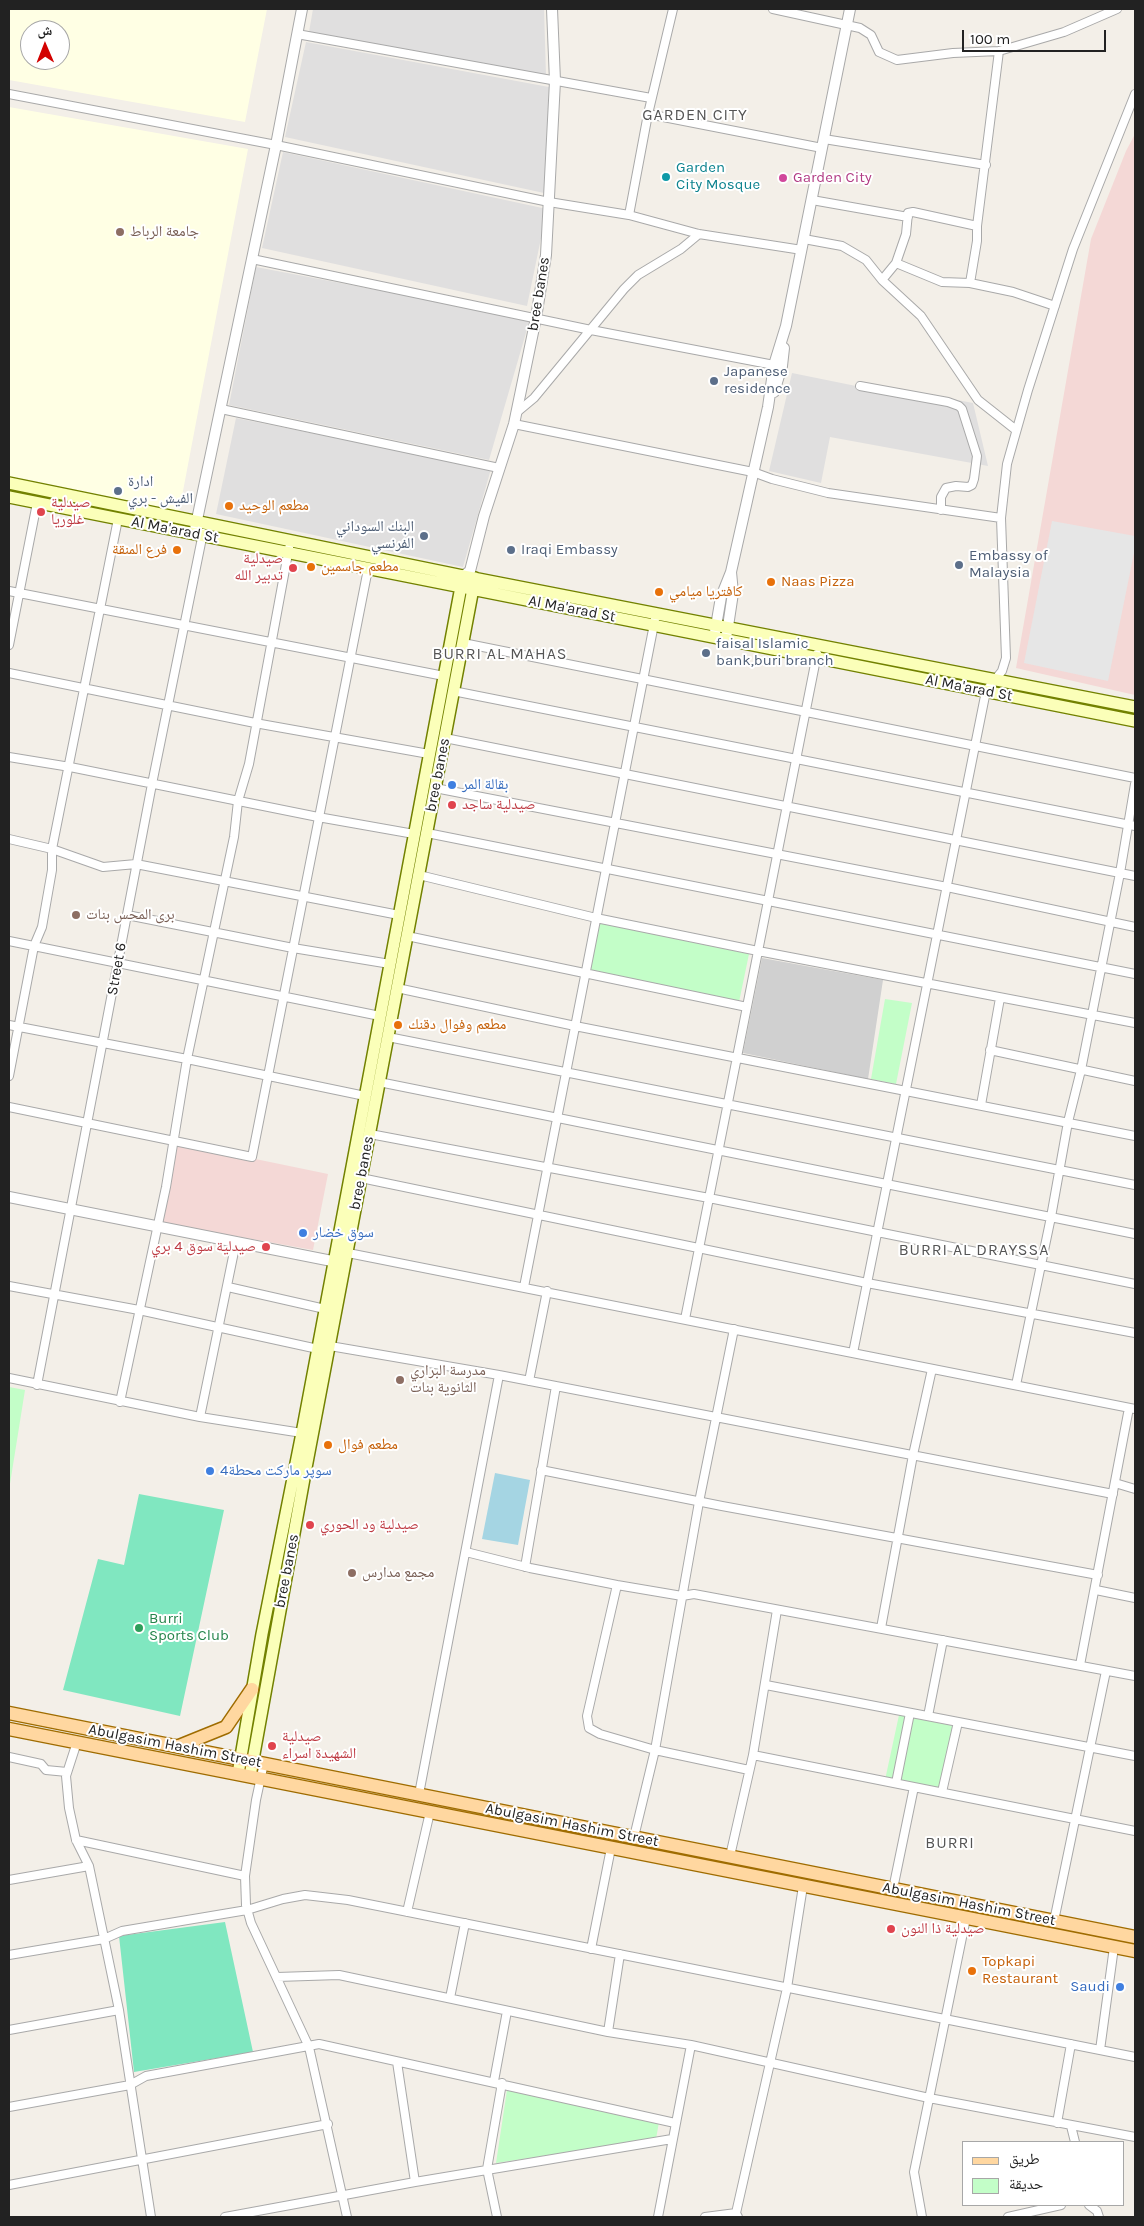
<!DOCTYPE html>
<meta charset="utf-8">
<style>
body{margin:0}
#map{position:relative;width:1144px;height:2226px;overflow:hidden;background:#f3efe8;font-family:Karla,"Noto Naskh Arabic",sans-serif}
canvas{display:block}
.frame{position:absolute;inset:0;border:10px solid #222;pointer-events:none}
.legend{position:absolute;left:962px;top:2141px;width:162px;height:65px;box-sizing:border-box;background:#fff;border:1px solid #a7a7a7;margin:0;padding:6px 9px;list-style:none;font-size:15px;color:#222}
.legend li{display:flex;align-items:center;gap:10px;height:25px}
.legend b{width:25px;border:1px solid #a7a7a7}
.north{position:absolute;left:20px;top:20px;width:50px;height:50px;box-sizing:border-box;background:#fff;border:1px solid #a7a7a7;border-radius:50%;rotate:359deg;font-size:14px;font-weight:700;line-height:20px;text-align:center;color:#222}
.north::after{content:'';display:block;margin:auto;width:18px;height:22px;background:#d30200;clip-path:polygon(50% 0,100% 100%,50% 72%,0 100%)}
.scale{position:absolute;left:962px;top:30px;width:144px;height:22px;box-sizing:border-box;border:2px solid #222;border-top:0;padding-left:6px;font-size:15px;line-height:18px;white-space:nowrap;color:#222;-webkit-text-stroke:4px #fff;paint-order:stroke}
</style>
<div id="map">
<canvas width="1144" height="2226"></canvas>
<div class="frame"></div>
<ul class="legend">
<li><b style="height:6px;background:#ffd7a0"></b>طريق</li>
<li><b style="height:14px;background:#c3fec8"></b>حديقة</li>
</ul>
<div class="north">ش</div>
<div class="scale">100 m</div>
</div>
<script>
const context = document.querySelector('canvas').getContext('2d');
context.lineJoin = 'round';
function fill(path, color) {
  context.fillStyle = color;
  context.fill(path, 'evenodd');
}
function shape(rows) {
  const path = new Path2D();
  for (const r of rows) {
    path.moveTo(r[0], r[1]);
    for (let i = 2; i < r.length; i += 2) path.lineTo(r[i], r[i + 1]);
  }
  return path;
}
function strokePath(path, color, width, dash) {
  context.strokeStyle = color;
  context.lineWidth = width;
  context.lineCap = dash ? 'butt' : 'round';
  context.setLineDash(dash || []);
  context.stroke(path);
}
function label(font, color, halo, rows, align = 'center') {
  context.font = font + ' Karla,"Noto Naskh Arabic",sans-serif';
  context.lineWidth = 4;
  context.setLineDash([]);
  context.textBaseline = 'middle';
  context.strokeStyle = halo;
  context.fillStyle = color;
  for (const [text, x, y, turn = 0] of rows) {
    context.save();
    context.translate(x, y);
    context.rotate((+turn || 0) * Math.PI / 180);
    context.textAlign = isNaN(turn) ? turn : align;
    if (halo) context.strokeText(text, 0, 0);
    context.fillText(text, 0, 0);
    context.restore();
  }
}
fill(shape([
 [313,9,544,9,546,75,309,32],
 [306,42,549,87,544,193,285,137],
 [283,152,547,209,527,306,262,248],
 [256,267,530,319,489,460,229,405],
 [792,373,856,386,857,381,973,403,988,466,830,437,821,483,769,471],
 [236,418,491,469,463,567,216,514]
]), '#e0dfdf');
fill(shape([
 [1135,134,1135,695,1016,668,1091,239,1126,151],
 [178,1143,328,1174,313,1250,163,1223]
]), '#f4d8d6');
fill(shape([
 [9,9,267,9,245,122,9,80],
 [30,30,60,30,60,60,30,60],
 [9,107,248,149,179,512,9,478]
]), '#ffffe4');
fill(shape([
 [762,958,883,980,868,1079,743,1053]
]), '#d0d0d0');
fill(shape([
 [600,923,749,954,739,1002,589,972],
 [885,999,912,1003,896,1084,871,1079],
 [9,1387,25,1390,9,1490],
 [899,1715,954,1726,941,1793,885,1780],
 [507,2090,659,2122,656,2139,496,2163]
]), '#c3fec8');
fill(shape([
 [139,1494,224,1510,180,1716,63,1690,98,1559,124,1565],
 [225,1922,253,2052,134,2072,119,1936]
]), '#80e7c0');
fill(shape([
 [1052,521,1135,536,1135,548,1108,681,1024,663]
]), '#e6e6e6');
fill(shape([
 [495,1473,530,1480,518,1545,482,1539]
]), '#a5d5e3');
const minor = shape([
 [773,9,860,28,871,35,879,52,897,60,953,53,999,51,1064,32,1117,9],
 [297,34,651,98],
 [9,94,276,145,549,202,629,215,699,234,802,250],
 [648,114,673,9],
 [824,139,986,165],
 [812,200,908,217],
 [629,215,648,114,822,148],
 [804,239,842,246,866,260,882,280,921,316,978,400,1016,430],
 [252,259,591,330,774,365],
 [896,263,942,282,970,283,1013,292,1055,306],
 [882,280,896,263,906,234,908,213,913,212,977,226],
 [970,283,977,241,977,226,999,51],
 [860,386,948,402,959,406,962,409,977,456,974,479,972,485,968,487,956,486,946,488,941,497,941,510],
 [221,409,499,468],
 [516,413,534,398,624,289,638,275,681,249,699,234],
 [514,424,753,472,772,479,828,493,1001,518],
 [9,591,444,676],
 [463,643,1135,778],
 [9,645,37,503],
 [9,673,255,723,429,754],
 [453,691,1135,826],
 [445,738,1135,876],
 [9,757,70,767,318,817,414,834],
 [435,788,947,887,1135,927],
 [427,833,1135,974],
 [9,839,52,849,103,867,136,864,399,915],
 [419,875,596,918,758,951,1135,1023],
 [127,915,293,948,390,964],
 [407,936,747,1007],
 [9,941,380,1016],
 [397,988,575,1026,1135,1136],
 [9,1025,187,1059,365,1096],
 [388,1037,1135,1185],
 [990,1050,1135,1081],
 [9,1076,34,946,42,927,52,870,52,849,118,519],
 [379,1082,1135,1234],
 [981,1105,1000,998],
 [9,1107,252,1157,368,569],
 [370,1134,709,1198,1135,1284],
 [361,1178,867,1283,1135,1333],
 [343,1252,1135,1409],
 [9,1286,139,1310,318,1349,330,1346,499,1375,1113,1494],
 [228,1287,325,1309],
 [524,1287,656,614],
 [685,1319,817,654],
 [853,1353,986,691,1002,671,1006,658,1001,518,1007,464,1028,390,1073,249,1135,94],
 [9,1378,200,1417,302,1433],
 [529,1381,547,1291],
 [37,1385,152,784,203,533],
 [1016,1385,1051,1217,1068,1122,1081,1070,1120,873,1135,784],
 [120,1402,166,1187,187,1059,234,837,238,801,249,764,289,548],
 [200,1417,236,1242],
 [541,1470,722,1506,1098,1575],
 [1115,1483,1135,1489],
 [466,1552,530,1568,617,1585,682,1596,694,1594,1135,1676],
 [525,1567,556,1386],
 [617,1585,587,1716,589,1728,600,1734,655,1750,749,1770],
 [1096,1590,1135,1598],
 [881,1628,913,1455,932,1369],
 [1080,1665,1129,1408],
 [766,1685,1135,1756],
 [928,1716,943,1640],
 [77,1742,66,1776,69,1808,76,1840,89,1866,119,2010,151,2217],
 [753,1755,1135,1831],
 [9,1757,41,1764,46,1770,67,1772],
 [264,1763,256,1800,245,1876,246,1905,251,1923,309,2047,347,2217],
 [896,1783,910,1713],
 [942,1792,958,1722],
 [419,1794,499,1375],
 [634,1837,655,1750,699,1502,734,1329],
 [76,1840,245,1876],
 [730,1856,753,1755,777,1610],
 [9,1880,89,1866],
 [893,1889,914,1787],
 [407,1912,430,1812],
 [1054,1921,1106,1671],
 [591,1949,611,1848],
 [9,1955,104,1939,122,1931,247,1910,283,1899,305,1895,348,1900,1135,2057],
 [277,1977,339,1975,608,2032,691,2045,929,2098,1135,2137],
 [450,1998,465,1923],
 [9,2030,119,2010],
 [608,2032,620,1954],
 [1100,2050,1114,1947],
 [397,2062,415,2182],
 [494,2081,507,2011],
 [9,2107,130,2085,146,2076,319,2044,675,2123],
 [1057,2123,1071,2044],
 [1071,2126,1075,2142],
 [9,2185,328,2124],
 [1089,2205,1097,2211,1099,2217],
 [225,2217,415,2182,672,2139],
 [497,2217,487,2169,502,2083],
 [658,2217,691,2045],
 [705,2217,736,2213],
 [738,2217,736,2213,787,1988,803,1886],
 [922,2217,914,2172,966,1918],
 [1008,2217,1061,2205]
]);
const tertiary = shape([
 [774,392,782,366,784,348],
 [194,534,276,145,302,9],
 [463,576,470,571,484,516,514,424,536,318,546,255,555,81,552,9],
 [715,632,721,597,731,572,747,501,768,407,774,365,786,326,850,9],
 [727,633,733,593,731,572],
 [9,1197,342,1263]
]);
const secondary = shape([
 [9,483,463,576,1135,707],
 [9,497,1135,721],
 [238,1774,262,1634,302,1433,463,576],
 [250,1776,305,1473,475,578]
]);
const primary = shape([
 [9,1713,1135,1937],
 [9,1729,1135,1951],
 [179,1746,226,1727,252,1689]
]);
strokePath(minor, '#a9a9a9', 10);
strokePath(tertiary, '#a9a9a9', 12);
strokePath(secondary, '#728100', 14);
strokePath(primary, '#9f6c00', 15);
strokePath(minor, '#fff', 8);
strokePath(tertiary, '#fff', 10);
strokePath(secondary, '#fbffb9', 11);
strokePath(primary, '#ffd7a0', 12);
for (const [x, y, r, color] of [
 [666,177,5,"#0f9aa8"],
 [783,178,5,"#d1479c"],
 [120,232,5,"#8d6e63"],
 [714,381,5,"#5c6f8a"],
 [118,491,5,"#5c6f8a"],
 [229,506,5,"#e8710a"],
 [41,512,5,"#e0444e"],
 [424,536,5,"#5c6f8a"],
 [177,550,5,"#e8710a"],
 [511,550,5,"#5c6f8a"],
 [959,565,5,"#5c6f8a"],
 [311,567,5,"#e8710a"],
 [293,568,5,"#e0444e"],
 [771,582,5,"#e8710a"],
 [659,592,5,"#e8710a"],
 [706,653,5,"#5c6f8a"],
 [452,785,5,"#3f7fe0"],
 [452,805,5,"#e0444e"],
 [76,915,5,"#8d6e63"],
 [398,1025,5,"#e8710a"],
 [303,1233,5,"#3f7fe0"],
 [266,1247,5,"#e0444e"],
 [400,1380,5,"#8d6e63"],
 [328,1445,5,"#e8710a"],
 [210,1471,5,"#3f7fe0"],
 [310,1525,5,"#e0444e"],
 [352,1573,5,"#8d6e63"],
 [139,1628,5,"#2e9e5b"],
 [272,1746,5,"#e0444e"],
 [891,1929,5,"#e0444e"],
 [972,1971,5,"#e8710a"],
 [1120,1987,5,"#3f7fe0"]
]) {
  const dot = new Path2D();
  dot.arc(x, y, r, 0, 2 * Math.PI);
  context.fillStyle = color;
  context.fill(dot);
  strokePath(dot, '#fff', 2);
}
label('15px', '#0d838f', '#fff', [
 ["Garden",676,168],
 ["City Mosque",676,185]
], 'left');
label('15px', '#b23c85', '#fff', [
 ["Garden City",793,178]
], 'left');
label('15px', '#785e54', '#fff', [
 ["جامعة الرباط",130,232],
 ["برى المحس بنات",86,915],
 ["مدرسة البراري",410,1371],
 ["الثانوية بنات",410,1388],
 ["مجمع مدارس",362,1573]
], 'left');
label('15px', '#222', '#fff', [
 ["bree banes",539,294,-81],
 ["Al Ma'arad St",175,530,11],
 ["Al Ma'arad St",572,609,11],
 ["Al Ma'arad St",969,688,11],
 ["bree banes",438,775,-79],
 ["Street 6",117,969,-80],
 ["bree banes",362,1173,-79],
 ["bree banes",287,1571,-79],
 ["Abulgasim Hashim Street",175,1746,11],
 ["Abulgasim Hashim Street",572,1825,11],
 ["Abulgasim Hashim Street",969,1904,11]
]);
label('15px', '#4e5e75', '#fff', [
 ["Japanese",724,372],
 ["residence",724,389],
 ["ادارة",128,482],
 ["الفيش - بري",128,499],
 ["البنك السوداني",414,527,"right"],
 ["الفرنسي",414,544,"right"],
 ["Iraqi Embassy",521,550],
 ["Embassy of",969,556],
 ["Malaysia",969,573],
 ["faisal Islamic",716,644],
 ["bank,buri branch",716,661]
], 'left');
label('15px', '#be3a42', '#fff', [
 ["صيدلية",51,503],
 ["غلوريا",51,520],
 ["صيدلية",283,559,"right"],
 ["تدبير الله",283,576,"right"],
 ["صيدلية ساجد",462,805],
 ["صيدلية سوق 4 بري",256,1247,"right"],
 ["صيدلية ود الحوري",320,1525],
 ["صيدلية",282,1737],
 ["الشهيدة اسراء",282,1754],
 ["صيدلية ذا النون",901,1929]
], 'left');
label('15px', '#c56008', '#fff', [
 ["مطعم الوحيد",239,506],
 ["فرع المنقة",167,550,"right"],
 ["مطعم جاسمين",321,567],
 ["Naas Pizza",781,582],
 ["كافتريا ميامي",669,592],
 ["مطعم وفوال دقنك",408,1025],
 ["مطعم فوال",338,1445],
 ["Topkapi",982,1962],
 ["Restaurant",982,1979]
], 'left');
label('15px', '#366cbe', '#fff', [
 ["بقالة المر",462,785],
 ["سوق خضار",313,1233],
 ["سوپر مارکت محطة4",220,1471],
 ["Saudi",1110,1987,"right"]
], 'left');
label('15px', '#27864d', '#fff', [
 ["Burri",149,1619],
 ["Sports Club",149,1636]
], 'left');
context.letterSpacing = '1px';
label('16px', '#555', '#fff', [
 ["GARDEN CITY",695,115],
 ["BURRI AL MAHAS",500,654],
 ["BURRI AL DRAYSSA",974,1250],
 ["BURRI",950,1843]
]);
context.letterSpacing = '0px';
</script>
